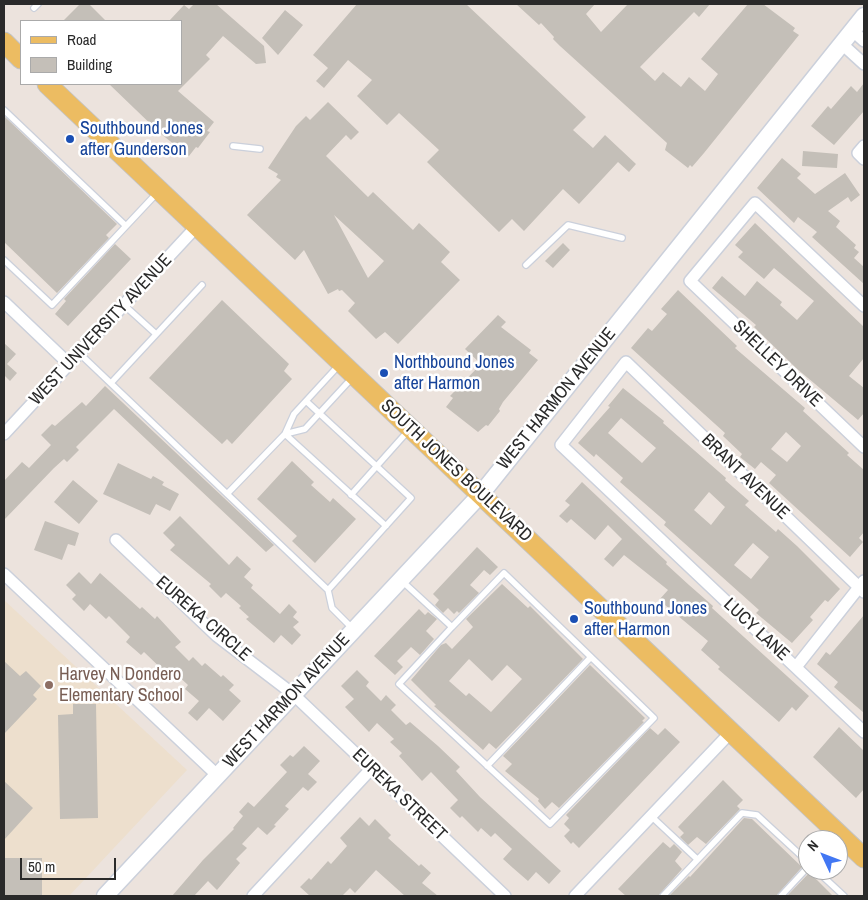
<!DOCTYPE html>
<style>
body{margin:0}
#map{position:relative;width:868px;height:900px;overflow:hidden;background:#ece3dd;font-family:"Archivo Narrow",sans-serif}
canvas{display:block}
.frame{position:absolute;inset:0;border:5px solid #2a2a2a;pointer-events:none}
.legend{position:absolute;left:20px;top:20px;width:162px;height:65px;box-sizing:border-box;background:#fff;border:1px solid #aaa;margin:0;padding:6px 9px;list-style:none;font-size:15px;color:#2a2a2a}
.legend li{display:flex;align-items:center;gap:10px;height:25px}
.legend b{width:25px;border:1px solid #aaa}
.north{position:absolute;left:798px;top:830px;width:50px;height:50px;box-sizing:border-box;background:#fff;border:1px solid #aaa;border-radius:50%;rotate:313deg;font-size:14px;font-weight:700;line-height:20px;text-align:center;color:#2a2a2a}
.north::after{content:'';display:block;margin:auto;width:18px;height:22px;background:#4277f3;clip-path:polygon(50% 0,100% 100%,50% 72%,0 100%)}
.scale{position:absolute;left:20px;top:858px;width:96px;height:22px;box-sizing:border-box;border:2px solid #2a2a2a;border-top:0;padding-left:6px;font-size:15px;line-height:18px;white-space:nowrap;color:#2a2a2a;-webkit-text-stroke:4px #fff;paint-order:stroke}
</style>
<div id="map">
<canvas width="868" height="900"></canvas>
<div class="frame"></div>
<ul class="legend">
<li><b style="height:6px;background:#ecbc62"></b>Road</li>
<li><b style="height:14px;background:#c4bfb8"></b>Building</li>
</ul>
<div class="north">N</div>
<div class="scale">50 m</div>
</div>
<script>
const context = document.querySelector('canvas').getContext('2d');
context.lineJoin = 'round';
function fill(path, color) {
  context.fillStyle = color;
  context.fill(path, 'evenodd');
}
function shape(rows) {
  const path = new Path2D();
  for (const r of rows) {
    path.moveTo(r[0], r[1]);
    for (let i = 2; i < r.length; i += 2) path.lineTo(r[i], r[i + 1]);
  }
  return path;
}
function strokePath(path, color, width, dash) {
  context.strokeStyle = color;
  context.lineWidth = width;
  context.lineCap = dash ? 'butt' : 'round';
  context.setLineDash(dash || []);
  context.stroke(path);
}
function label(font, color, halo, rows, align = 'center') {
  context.font = font + ' "Archivo Narrow",sans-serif';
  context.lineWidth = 5;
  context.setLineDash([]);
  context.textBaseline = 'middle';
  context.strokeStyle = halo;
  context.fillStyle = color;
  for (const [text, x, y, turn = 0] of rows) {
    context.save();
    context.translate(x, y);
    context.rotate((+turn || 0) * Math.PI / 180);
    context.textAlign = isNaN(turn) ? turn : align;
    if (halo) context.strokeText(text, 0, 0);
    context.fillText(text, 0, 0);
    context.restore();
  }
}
fill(shape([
 [4,600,187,770,69,896,4,896]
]), '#eddfcd');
fill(shape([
 [80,4,89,4,106,21,63,21],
 [194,4,216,4,264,46,266,63,256,64,223,36,206,55,210,59,178,91,214,122,207,131,210,132,198,148,196,147,189,156,161,134,109,84,181,84,181,21,169,21,184,5,189,9],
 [357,4,466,4,586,117,573,130,593,148,605,135,636,164,629,172,618,162,579,204,563,189,524,231,512,219,499,232,427,162,439,150,399,113,387,125,357,96,372,80,348,60,324,88,316,81,328,68,313,55],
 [516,4,595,4,586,14,601,32,628,4,710,4,699,17,694,12,640,67,655,81,663,72,681,87,689,77,705,91,718,74,701,59,748,4,763,4,795,28,793,31,799,35,704,153,692,167,690,165,688,168,665,150,667,143,560,46,553,39,554,37,541,23,539,25],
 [285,10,303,25,278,55,262,38],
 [864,83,864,111,834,145,811,126,828,106,831,109,851,86,857,92],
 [328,102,359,132,351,140,346,135,326,156,368,197,373,192,413,230,419,223,450,252,441,262,460,280,398,344,385,332,376,339,348,311,355,303,342,290,339,291,338,289,328,294,304,250,295,260,247,215,281,180,276,177,278,174,268,168,296,126,306,116,310,120],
 [334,215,384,261,368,278],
 [4,116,117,224,106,235,109,238,57,293,4,242],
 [803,151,838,154,837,168,802,166],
 [782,158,801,174,797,178,815,194,845,173,860,195,851,202,848,197,828,211,840,221,836,227,856,245,854,248,859,252,854,258,864,267,864,284,812,237,817,232,798,217,794,223,757,188],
 [755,223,864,327,864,358,849,376,864,388,864,413,858,420,796,368,754,327,756,325,712,288,722,276,745,296,757,281,782,302,780,305,797,320,814,301,774,268,764,279,738,257,743,252,735,245],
 [563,243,570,250,553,268,545,261],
 [115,244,131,259,68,326,55,314,66,301,64,299],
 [678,290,737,346,735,348,805,408,803,411,849,453,847,455,864,470,864,532,859,538,863,542,850,557,769,483,776,475,761,462,755,469,740,457,742,454,723,436,725,433,631,348,648,328,652,331,667,314,661,309],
 [786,432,801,446,787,462,771,449],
 [222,300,289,364,284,371,292,379,232,444,227,439,222,444,149,378],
 [498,315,506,322,501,327,531,350,529,353,538,360,503,402,499,409,500,411,488,426,486,425,478,432,446,407,453,398,450,396,481,364,465,349],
 [4,343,16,354,7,364,17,373,10,381,4,375],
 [105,386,274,545,266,552,114,409,76,447,79,450,67,462,64,459,54,468,4,520,4,481,22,462,29,468,51,445,41,435,52,424,55,426,82,402,86,406],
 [623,388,664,421,663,423,726,478,725,480,749,501,745,505,776,532,778,529,797,546,840,589,828,602,825,600,810,617,813,620,792,643,756,613,759,610,664,525,666,522,620,482,623,478,596,454,594,457,578,443,610,407,608,406],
 [621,418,656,448,642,463,608,433],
 [709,492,725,507,711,525,694,510],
 [753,543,769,557,751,579,734,565],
 [292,461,314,482,311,485,330,502,333,498,356,519,315,563,292,541,297,536,257,499],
 [118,463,151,479,153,476,164,482,162,485,179,494,170,511,156,504,150,515,103,494],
 [73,480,98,501,79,524,54,502],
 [582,482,667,562,666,564,689,585,713,606,712,608,809,696,796,711,792,707,779,722,718,669,720,667,701,650,708,641,659,600,668,590,624,555,613,567,604,559,622,539,608,525,595,540,571,519,567,523,559,516,570,505,565,501],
 [180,516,229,565,237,556,251,569,244,577,253,585,251,588,280,614,289,604,297,612,293,617,299,622,293,627,301,635,292,645,281,635,274,643,246,619,249,617,239,608,241,606,226,593,221,598,209,586,211,584,170,550,175,545,163,533],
 [45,521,79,533,75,546,68,544,62,560,34,550],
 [477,547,498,567,490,575,484,570,470,585,479,593,459,613,457,611,454,614,448,608,443,613,435,605,439,600,433,594],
 [79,572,91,584,100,573,140,609,142,607,155,619,157,616,181,642,175,647,189,661,193,657,202,666,205,663,221,677,223,675,234,685,229,690,241,701,223,721,209,708,197,721,188,713,199,701,185,689,188,685,174,672,169,676,144,652,141,655,126,642,130,637,109,616,106,619,90,604,84,611,72,599,76,595,66,585],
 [502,584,528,608,530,606,583,659,496,749,489,743,483,750,434,706,436,705,411,680,441,645,446,643,452,649,473,627,466,619],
 [469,659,492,681,507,665,522,679,491,712,469,693,466,696,449,681],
 [419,609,425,615,428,612,437,619,426,631,434,639,420,655,411,647,397,661,403,667,395,675,374,656],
 [864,615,864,713,834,687,838,682,817,664,826,652,830,655],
 [4,661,20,676,26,671,41,686,33,695,37,699,4,734],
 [590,665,645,718,642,721,644,722,559,808,552,802,545,809,538,801,539,799,505,771,512,764,503,756],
 [357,670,369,682,366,686,381,701,386,695,396,705,391,710,406,725,410,722,438,746,460,767,456,771,480,797,561,871,549,884,536,872,528,881,513,868,503,859,512,849,495,833,491,837,481,828,478,832,462,816,460,818,450,808,458,800,431,772,422,781,399,756,402,753,390,742,394,739,377,723,369,732,345,707,354,699,341,686],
 [73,704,96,704,98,818,60,819,58,715,73,714],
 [839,727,864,751,864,789,856,798,813,757],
 [650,728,658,735,665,728,680,742,579,848,573,842,571,844,564,836,570,830,564,824,569,818,566,815],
 [304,746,320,761,308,774,317,782,308,791,303,787,285,806,289,809,274,825,276,826,267,835,258,827,242,844,247,848,236,859,240,863,217,890,208,881,194,896,172,896,203,860,234,829,233,828,243,816,239,812,248,802,254,807,287,772,280,765,290,755,293,757],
 [723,780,743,800,737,806,740,809,706,844,697,837,688,845,680,837,684,833,678,827],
 [4,781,33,808,4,840],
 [360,817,369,826,375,819,391,835,388,838,419,866,421,864,431,873,422,883,438,896,405,896,376,870,355,893,350,888,342,896,310,896,300,887,309,878,311,880,328,861,331,864,347,846,340,838],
 [744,818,752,819,802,867,776,896,669,896,689,876,690,877],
 [663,842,670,848,674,844,682,852,675,861,682,869,658,896,626,896,618,889],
 [5,858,42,858,42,896,5,896],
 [809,873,811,874,833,896,787,896]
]), '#c4bfb8');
const lane = shape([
 [34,8,38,4],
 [4,110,126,226],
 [233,146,260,149],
 [4,260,52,305,157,193],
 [526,265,568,225,622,238],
 [124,305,156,334],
 [79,353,328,590,411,498,306,401],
 [111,383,202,285],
 [285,434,386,526],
 [285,434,305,429,352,378],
 [227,494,285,434,294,414,340,364],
 [351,495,408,431],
 [402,581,452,627,399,684,550,824,654,718,504,573,452,627],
 [328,590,332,608,353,629],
 [487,766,591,657],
 [651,816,697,859],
 [816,870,844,896],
 [663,896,742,813,757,815,808,862],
 [781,896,808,867]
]);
const street = shape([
 [853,31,864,41],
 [842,44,864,64],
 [864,146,858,153,864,159],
 [4,302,69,364],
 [864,306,755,203,690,281,864,447],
 [4,434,197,226],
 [116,540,217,636,293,694,505,896],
 [4,574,217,775],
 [864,592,626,362,561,445,864,732],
 [796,667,864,581],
 [253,896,371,769],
 [575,896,731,732]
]);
const secondary = shape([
 [105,896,481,494,864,16]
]);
const primary = shape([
 [4,42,21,59],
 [47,84,864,858]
]);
strokePath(lane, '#cbd0db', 8);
strokePath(street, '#cbd0db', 14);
strokePath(secondary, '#cbd0db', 19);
strokePath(primary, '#c3c3c3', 21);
strokePath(lane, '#fff', 5.5);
strokePath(street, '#fff', 11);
strokePath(secondary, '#fff', 16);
strokePath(primary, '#ecbc62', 19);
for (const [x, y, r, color] of [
 [70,139,5,"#1a4fb4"],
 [384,373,5,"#1a4fb4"],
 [574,619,5,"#1a4fb4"],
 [49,685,5,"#8d6e63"]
]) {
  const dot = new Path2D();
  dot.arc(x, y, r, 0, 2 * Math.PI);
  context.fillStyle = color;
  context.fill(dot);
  strokePath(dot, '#fff', 2);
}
label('18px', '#164399', '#fff', [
 ["Southbound Jones",80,129],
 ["after Gunderson",80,150],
 ["Northbound Jones",394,363],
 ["after Harmon",394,384],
 ["Southbound Jones",584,609],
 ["after Harmon",584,630]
], 'left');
label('18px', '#2a2a2a', '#fff', [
 ["WEST UNIVERSITY AVENUE",101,330,-47],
 ["SHELLEY DRIVE",777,364,44],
 ["WEST HARMON AVENUE",557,399,-51],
 ["SOUTH JONES BOULEVARD",456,471,43],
 ["BRANT AVENUE",745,477,44],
 ["EUREKA CIRCLE",203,619,41],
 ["LUCY LANE",756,630,43],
 ["WEST HARMON AVENUE",287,701,-47],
 ["EUREKA STREET",399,795,44]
]);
label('18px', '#785e54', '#fff', [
 ["Harvey N Dondero",59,675],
 ["Elementary School",59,696]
], 'left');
</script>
